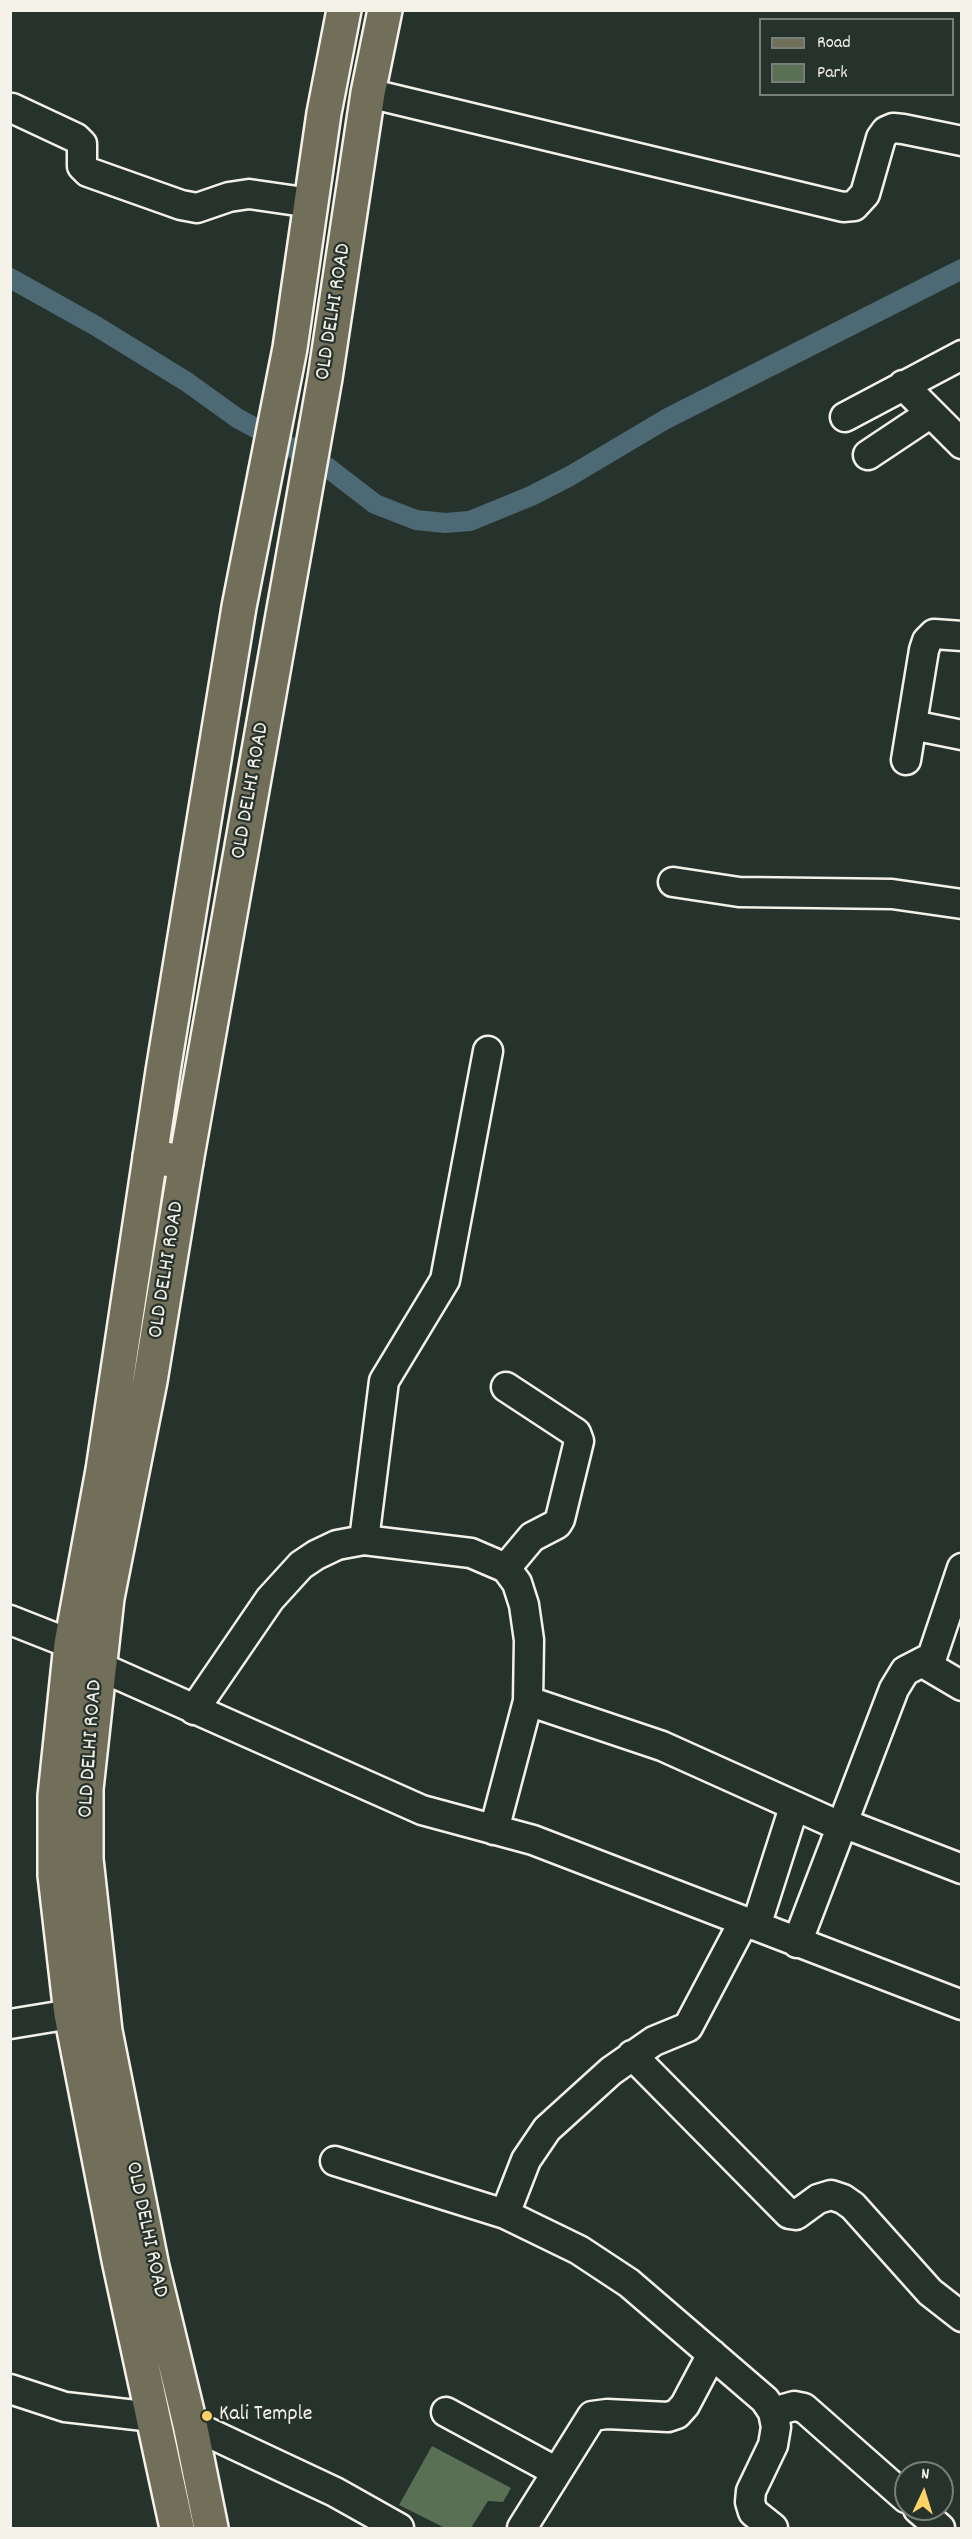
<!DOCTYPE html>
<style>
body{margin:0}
#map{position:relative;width:972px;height:2539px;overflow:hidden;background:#26332d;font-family:Dekko,sans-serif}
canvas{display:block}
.frame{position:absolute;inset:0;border:12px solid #f4f1e8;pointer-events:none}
.legend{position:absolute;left:759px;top:18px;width:195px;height:78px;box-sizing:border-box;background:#26332d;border:2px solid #787f78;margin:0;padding:8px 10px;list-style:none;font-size:18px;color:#f4f1e8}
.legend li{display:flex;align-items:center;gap:12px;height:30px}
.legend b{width:30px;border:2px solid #787f78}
.north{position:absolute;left:894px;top:2461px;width:60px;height:60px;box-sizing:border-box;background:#26332d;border:2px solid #787f78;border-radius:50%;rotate:4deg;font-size:16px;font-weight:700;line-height:24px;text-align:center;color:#f4f1e8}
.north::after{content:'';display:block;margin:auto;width:21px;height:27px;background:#ffd166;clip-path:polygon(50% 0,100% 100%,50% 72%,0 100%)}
</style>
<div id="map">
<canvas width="972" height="2539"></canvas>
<div class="frame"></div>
<ul class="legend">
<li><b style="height:8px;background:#716e59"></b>Road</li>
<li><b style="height:16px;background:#5a7054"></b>Park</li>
</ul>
<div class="north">N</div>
</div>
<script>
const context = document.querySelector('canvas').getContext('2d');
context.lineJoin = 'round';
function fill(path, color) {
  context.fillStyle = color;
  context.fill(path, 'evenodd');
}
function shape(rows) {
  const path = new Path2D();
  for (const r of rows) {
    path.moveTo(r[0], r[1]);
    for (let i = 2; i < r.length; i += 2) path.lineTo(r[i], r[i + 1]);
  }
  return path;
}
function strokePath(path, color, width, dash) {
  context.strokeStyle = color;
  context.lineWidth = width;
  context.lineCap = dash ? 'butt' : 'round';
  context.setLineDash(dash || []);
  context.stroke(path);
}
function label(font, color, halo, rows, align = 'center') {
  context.font = font + ' Dekko,sans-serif';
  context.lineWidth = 4.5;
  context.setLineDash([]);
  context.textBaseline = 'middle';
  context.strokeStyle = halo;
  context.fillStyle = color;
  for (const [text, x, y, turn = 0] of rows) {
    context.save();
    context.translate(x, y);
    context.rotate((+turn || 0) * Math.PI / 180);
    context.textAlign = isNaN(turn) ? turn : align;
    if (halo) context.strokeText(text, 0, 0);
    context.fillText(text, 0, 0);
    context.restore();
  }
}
fill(shape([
 [432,2446,511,2488,503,2502,488,2501,471,2528,445,2528,399,2505]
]), '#5a7054');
strokePath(shape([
 [10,278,96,326,187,382,237,418,327,467,375,504,416,520,445,523,470,521,531,496,570,476,666,419,962,269]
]), '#4d6973', 20);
const minor = shape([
 [368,93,843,207,854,206,865,194,881,138,886,131,893,128,903,129,962,141],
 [12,108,76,138,82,144,82,166,88,172,181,205,197,208,229,197,249,194,311,203],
 [903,385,962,444],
 [845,417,962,355],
 [868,455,931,413],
 [912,725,962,735],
 [906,760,924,650,927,641,934,634,962,636],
 [673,882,739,892,892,894,962,904],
 [364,1540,384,1381,445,1280,488,1051],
 [506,1568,532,1537,557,1524,560,1519,579,1441,576,1433,506,1387],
 [10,1620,71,1644],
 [923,1663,962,1686],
 [98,1666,422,1810,533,1840,962,2005],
 [528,1701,662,1746,842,1827],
 [194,1710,270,1599,301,1565,316,1555,337,1545,364,1540,471,1553,506,1568,517,1583,524,1605,529,1640,528,1701,494,1830],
 [843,1823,962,1869],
 [756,1926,794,1807],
 [797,1943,894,1689,905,1671,932,1657,962,1568],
 [10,2024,71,2014],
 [632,2055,789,2214,796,2215,818,2199,831,2195,843,2199,853,2206,930,2292,962,2317],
 [335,2161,505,2214,579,2250,629,2283,765,2400,773,2412,776,2427,773,2445,751,2491,750,2502,753,2512,773,2528],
 [505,2214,526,2160,547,2129,611,2071,654,2041,688,2027,744,1921],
 [10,2389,65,2407,153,2417],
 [446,2412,557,2472],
 [773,2412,794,2406,804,2408,906,2498],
 [190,2424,335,2492,399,2528],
 [918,2509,940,2528],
 [522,2528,592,2416,607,2414,668,2417,677,2414,685,2405,712,2354]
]);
const major = shape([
 [177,2528,119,2260,71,2014,55,1875,55,1796,71,1644,103,1470,163,1071,239,607,290,348,324,113,344,10],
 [211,2528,190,2424,152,2267,105,2031,86,1859,86,1789,107,1598,150,1381,186,1162,325,378,368,93,385,10]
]);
const highway = shape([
 [150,1157,186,1162]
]);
strokePath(minor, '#f4f1e8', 33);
strokePath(major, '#f4f1e8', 38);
strokePath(highway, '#f4f1e8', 38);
strokePath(minor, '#26332d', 28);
strokePath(major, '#716e59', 33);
strokePath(highway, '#716e59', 33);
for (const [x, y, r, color] of [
 [207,2416,6,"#ffd166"]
]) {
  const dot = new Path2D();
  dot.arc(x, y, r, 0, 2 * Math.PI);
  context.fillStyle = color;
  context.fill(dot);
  strokePath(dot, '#26332d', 2);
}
label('22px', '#f4f1e8', '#26332d', [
 ["OLD DELHI ROAD",335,312,-81],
 ["OLD DELHI ROAD",252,791,-80],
 ["OLD DELHI ROAD",168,1270,-81],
 ["OLD DELHI ROAD",92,1749,-86],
 ["OLD DELHI ROAD",145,2230,78]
]);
label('22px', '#f4f1e8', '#26332d', [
 ["Kali Temple",219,2416]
], 'left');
</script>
